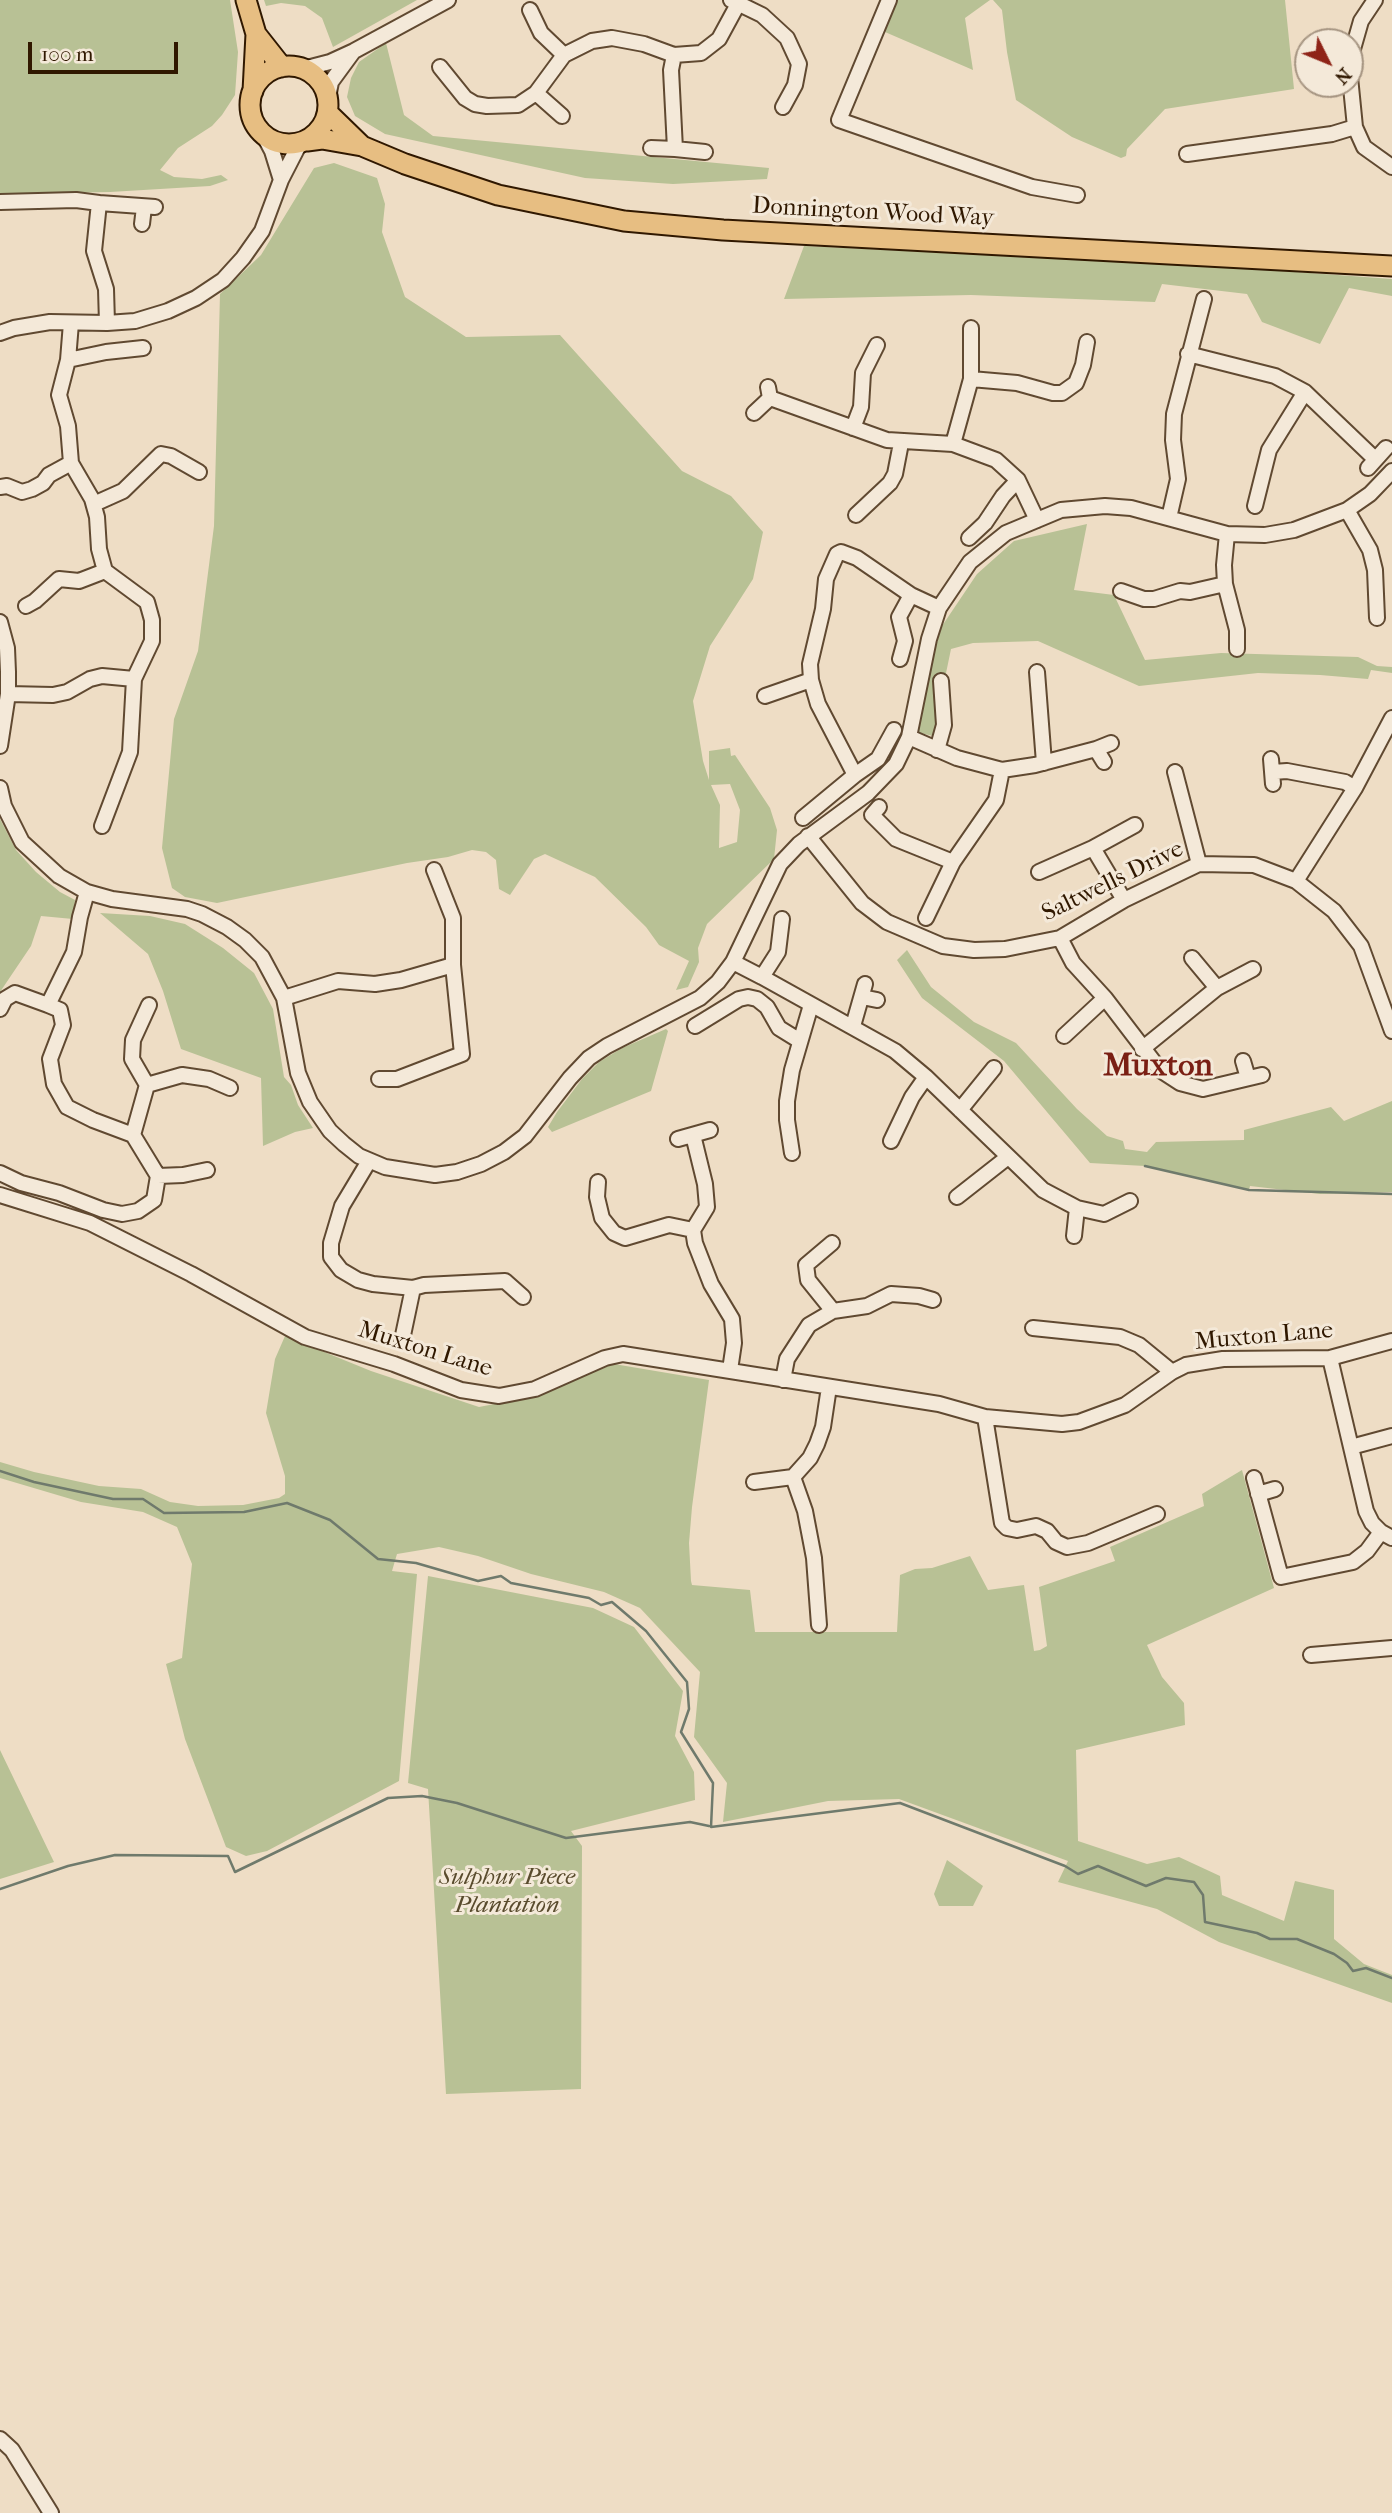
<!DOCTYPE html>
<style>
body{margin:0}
#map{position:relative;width:1392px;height:2513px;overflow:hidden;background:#eeddc5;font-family:"IM FELL French Canon",serif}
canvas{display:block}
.north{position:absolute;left:1294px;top:28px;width:70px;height:70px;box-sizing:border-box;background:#f4e9d9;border:2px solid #a69582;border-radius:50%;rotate:133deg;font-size:19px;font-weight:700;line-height:28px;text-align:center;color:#301800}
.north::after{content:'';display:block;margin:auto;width:24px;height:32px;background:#8f2418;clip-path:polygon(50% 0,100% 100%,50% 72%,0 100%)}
.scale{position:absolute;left:28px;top:42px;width:150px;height:32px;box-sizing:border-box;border:4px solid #301800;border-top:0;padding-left:9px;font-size:21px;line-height:24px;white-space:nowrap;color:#301800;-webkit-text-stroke:5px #f4e9d9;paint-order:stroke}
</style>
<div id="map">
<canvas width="1392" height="2513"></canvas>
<div class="north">N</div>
<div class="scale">100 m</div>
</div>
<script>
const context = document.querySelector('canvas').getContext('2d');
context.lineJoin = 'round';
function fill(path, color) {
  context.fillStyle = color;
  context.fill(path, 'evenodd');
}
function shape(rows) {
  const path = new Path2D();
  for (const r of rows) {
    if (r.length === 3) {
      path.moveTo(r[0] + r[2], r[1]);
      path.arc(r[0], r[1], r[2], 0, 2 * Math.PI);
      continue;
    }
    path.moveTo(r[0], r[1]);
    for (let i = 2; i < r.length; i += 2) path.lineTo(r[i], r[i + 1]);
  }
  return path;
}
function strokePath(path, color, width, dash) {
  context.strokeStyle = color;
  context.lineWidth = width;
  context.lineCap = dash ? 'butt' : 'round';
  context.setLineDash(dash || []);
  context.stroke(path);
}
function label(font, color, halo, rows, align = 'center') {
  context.font = font + ' "IM FELL French Canon",serif';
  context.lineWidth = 6;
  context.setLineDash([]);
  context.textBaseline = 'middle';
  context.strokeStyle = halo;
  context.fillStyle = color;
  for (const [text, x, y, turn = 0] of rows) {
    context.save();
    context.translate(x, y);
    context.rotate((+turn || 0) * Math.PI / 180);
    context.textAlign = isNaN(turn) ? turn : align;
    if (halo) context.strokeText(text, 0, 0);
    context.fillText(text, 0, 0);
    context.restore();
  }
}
fill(shape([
 [0,0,230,0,238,52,235,95,222,115,212,126,178,148,160,170,174,177,202,179,221,175,228,180,210,186,110,192,0,194],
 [264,0,417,0,333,47,322,18,305,6,281,3,266,6],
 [898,0,990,0,965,18,973,70,885,32],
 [993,0,1285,0,1294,89,1165,109,1127,149,1126,156,1121,158,1072,137,1016,100,1007,52,1002,10],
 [386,43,404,115,433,136,769,168,767,179,673,184,585,178,385,134,355,116,347,97,351,78,359,62],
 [334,163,377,178,385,204,382,232,405,297,466,337,560,335,682,471,731,496,763,532,753,579,710,646,693,701,703,761,709,780,709,751,730,748,731,756,735,755,770,808,777,830,774,859,707,924,698,948,699,962,688,987,676,990,689,961,659,945,646,927,595,877,545,854,534,859,510,895,499,889,496,860,486,852,472,850,448,857,407,863,217,903,185,897,172,888,162,848,174,719,198,651,214,526,220,294,261,255,314,168],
 [730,784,740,810,737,842,719,848,720,805,711,785],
 [804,246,1187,264,1392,279,1392,296,1349,288,1320,344,1262,322,1247,294,1162,284,1155,302,971,295,784,299],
 [1087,524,1074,590,1114,595,1145,660,1221,653,1358,657,1377,666,1392,667,1392,673,1371,670,1368,679,1320,675,1258,673,1139,686,1038,641,973,643,951,649,933,736,916,732,924,685,942,626,977,574,1014,541],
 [0,819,16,850,36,872,60,892,75,900,73,919,41,916,31,946,0,992],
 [100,913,150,916,185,924,223,948,254,973,273,1009,284,1077,291,1085,298,1105,313,1128,295,1132,263,1146,261,1078,181,1049,163,991,148,954],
 [907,950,931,987,974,1022,1016,1043,1077,1109,1107,1136,1123,1141,1125,1149,1147,1152,1156,1142,1244,1140,1244,1130,1331,1107,1344,1121,1392,1101,1392,1192,1320,1194,1250,1186,1249,1190,1145,1166,1090,1163,1004,1061,922,998,897,960],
 [666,1029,668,1031,651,1091,552,1132,548,1127,557,1112,582,1079,599,1062,622,1048],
 [285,1336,371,1371,479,1407,525,1398,614,1364,709,1380,692,1507,689,1543,691,1581,692,1585,750,1590,755,1632,897,1632,900,1575,915,1569,932,1568,970,1556,988,1590,1024,1585,1034,1651,1040,1650,1047,1646,1039,1587,1115,1561,1110,1547,1204,1506,1202,1494,1242,1470,1274,1588,1147,1645,1162,1677,1184,1703,1185,1725,1076,1750,1078,1841,1147,1864,1179,1857,1220,1876,1222,1895,1284,1921,1295,1881,1334,1890,1334,1939,1364,1964,1392,1975,1392,2003,1219,1942,1157,1909,1058,1882,1068,1861,899,1799,828,1801,723,1822,727,1783,694,1737,700,1672,640,1608,604,1592,531,1574,478,1556,439,1547,397,1554,392,1571,417,1574,399,1781,267,1851,246,1856,226,1847,185,1739,166,1664,182,1658,192,1564,177,1527,143,1512,81,1502,0,1478,0,1462,34,1472,99,1486,141,1489,170,1502,198,1506,243,1505,279,1498,285,1494,285,1476,266,1413,275,1359],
 [428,1576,593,1608,634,1627,683,1691,675,1736,694,1772,695,1800,571,1831,582,1846,581,2089,446,2094,428,1789,408,1783],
 [0,1750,54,1862,0,1879],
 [947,1860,983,1886,973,1906,939,1906,934,1894]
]), '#b8c195');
strokePath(shape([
 [1145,1166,1249,1190,1392,1194],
 [0,1471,34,1482,113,1499,143,1499,164,1513,244,1512,287,1503,330,1520,378,1559,416,1563,478,1581,501,1576,511,1583,589,1598,601,1605,612,1602,646,1631,687,1682,689,1709,681,1732,713,1783,711,1827,900,1803,1065,1866,1078,1874,1098,1866,1146,1886,1166,1878,1194,1882,1203,1895,1205,1922,1257,1933,1270,1939,1297,1939,1334,1954,1347,1963,1353,1971,1366,1968,1392,1978],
 [0,1889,68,1866,115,1855,228,1856,235,1872,388,1798,422,1796,457,1803,566,1838,690,1822,709,1826]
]), '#6f7a6c', 2.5);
const minor = shape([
 [731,0,762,15,787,38,799,64,795,85,783,107],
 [889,0,839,120,1032,187,1077,195],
 [530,10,541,33,564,55],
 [674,55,671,70,675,149,705,152],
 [440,67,465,98,475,104,487,106,518,105,536,93,564,55,592,41,612,38,644,44,674,55,701,53,719,39,738,4],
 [303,69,330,62,354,51,448,0],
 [1350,69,1353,49,1361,21,1375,0],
 [536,93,562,116],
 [328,98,331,82,353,52],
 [1355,127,1364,147,1392,167],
 [264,136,272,151,281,180],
 [651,148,675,149],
 [1187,154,1332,134,1355,127,1350,77],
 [0,202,76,200,99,203],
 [142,224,144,207],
 [107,323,106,289,94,251,99,203,155,207],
 [0,333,14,328,50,322,107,323,135,321,168,311,196,298,223,280,243,258,262,231,281,180,300,143],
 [1188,354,1275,376,1305,392,1375,459],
 [68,360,106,352,143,348],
 [971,379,1017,383,1053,393,1062,393,1076,383,1083,365,1087,342],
 [770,398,887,440,953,444,996,460,1018,480,1037,520],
 [754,413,770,398,768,387],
 [853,428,861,407,863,373,877,345],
 [953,444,971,379,971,328],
 [1368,468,1386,448],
 [0,487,7,486,22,492,32,489,43,483,49,475,71,463],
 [94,504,123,491,161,454,171,456,199,472],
 [1255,506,1269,450,1305,392],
 [1347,510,1370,550,1375,570,1377,618],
 [856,515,890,483,895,474,901,443],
 [1169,518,1178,479,1173,440,1174,414,1204,299],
 [969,538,985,523,1003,496,1018,480],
 [1225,584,1224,565,1227,534],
 [1121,591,1144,599,1154,599,1180,591,1190,592,1225,584,1237,630,1237,649],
 [26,606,35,601,59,579,79,581,105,571],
 [0,622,7,648,8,672,8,694,0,746],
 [900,659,905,641,899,617,911,595],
 [1037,672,1044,763],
 [8,694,53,695,67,692,90,679,102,676,134,679,152,641,152,620,147,602,105,571,99,549,97,517,92,499,71,463,68,426,59,395,68,360,71,323],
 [765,696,811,680],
 [909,737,957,758,1002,770,1035,765,1096,749,1111,743],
 [1096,749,1104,762],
 [937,750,944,725,941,681],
 [1271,759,1273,784],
 [1175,772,1199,864],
 [1273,772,1287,771,1345,782,1355,788,1392,718],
 [855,775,878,759,894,730],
 [0,788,4,806,22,842,59,876,87,892,112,899,187,909,202,914,227,927,245,940,262,957,284,998,298,1073,310,1102,330,1131,344,1144,359,1156,385,1167,435,1175,457,1172,481,1164,504,1152,525,1136,570,1078,589,1058,607,1046,700,998,718,982,733,962,780,864,799,844,868,793,896,764,909,737,929,639,939,608,970,562,1006,533,1061,510,1105,506,1131,508,1227,534,1265,535,1294,530,1347,510,1370,494,1392,471],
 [879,807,872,815,896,839,953,862],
 [803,818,855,775,818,704,811,680,810,664,823,609,826,579,837,554,841,552,857,558,911,595,939,608],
 [102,826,130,752,134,679],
 [808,836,862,903,887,922,943,946,974,950,1005,949,1060,938,1124,900,1199,864,1254,865,1296,881,1334,911,1361,946,1392,1031],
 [434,870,453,918,453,965],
 [1039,872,1093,848],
 [1296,881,1355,788],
 [1124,900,1093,848,1135,825],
 [926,918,953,862,996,800,1002,770],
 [782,919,778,952,762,977,895,1051,926,1077,1043,1190,1077,1208,1104,1214,1130,1201],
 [1060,938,1073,963,1105,998],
 [1192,958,1217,988],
 [733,962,762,977],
 [862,997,877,1000],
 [284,998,338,981,375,984,401,980,453,965,462,1054,397,1079,379,1079],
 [48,1005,60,1010,63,1025,50,1059,54,1084,67,1107,93,1120,133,1135],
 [0,1009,5,999,15,993,48,1005,74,952,80,917,87,892],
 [695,1026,739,999,748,997,757,999,767,1007,779,1028,800,1041],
 [853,1026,865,984],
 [1064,1036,1105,998,1160,1070,1180,1083,1203,1089,1262,1075],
 [1142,1049,1217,988,1253,969],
 [1243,1061,1248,1078],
 [147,1085,132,1059,133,1040,149,1005],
 [960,1110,994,1068],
 [693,1135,705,1184,707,1207,693,1230],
 [678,1139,710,1130],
 [891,1141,912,1097,926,1077],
 [792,1153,787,1120,787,1101,792,1070,811,1005],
 [369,1161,342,1206,331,1243,331,1257,341,1270,358,1280,373,1284,413,1288,402,1340],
 [207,1170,183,1175,158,1176,133,1135,147,1085,182,1075,209,1079,230,1088],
 [0,1173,21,1183,59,1193,103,1210,122,1214,138,1211,154,1200,158,1176],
 [598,1182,597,1197,602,1218,614,1233,625,1238,669,1225,693,1230,695,1243,711,1284,732,1319,734,1343,730,1370],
 [0,1195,90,1223,191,1274,305,1337,394,1364,461,1390,499,1396,535,1389,605,1358,623,1354,939,1404,985,1417,1062,1424,1079,1422,1125,1405,1172,1372,1186,1365,1223,1359,1330,1358,1392,1341],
 [957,1197,1008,1157],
 [1074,1236,1077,1208],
 [832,1243,806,1265,808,1280,833,1311],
 [413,1288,424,1285,505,1281,523,1297],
 [1033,1328,1120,1337,1139,1345,1172,1372],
 [1330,1358,1366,1511,1372,1523,1381,1532,1392,1538],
 [783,1380,787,1359,809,1325,833,1311,867,1306,891,1294,919,1296,933,1300],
 [985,1417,1001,1517,1002,1523,1007,1528,1017,1530,1036,1526,1047,1531,1056,1542,1067,1547,1088,1543,1157,1514],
 [1351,1447,1392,1436],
 [793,1477,810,1458,817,1444,823,1427,829,1387],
 [1254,1478,1281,1577,1353,1562,1367,1551,1381,1532],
 [754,1482,793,1477,805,1511,814,1558,819,1625],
 [1258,1494,1275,1489],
 [1311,1655,1392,1648],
 [0,2439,12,2450,51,2513]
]);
const major = shape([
 [246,0,256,34,282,67],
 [289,105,39],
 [253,91,256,34],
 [328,113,362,146],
 [307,141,322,139,362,146,405,164,498,195,624,221,723,230,1392,266]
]);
strokePath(minor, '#604931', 18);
strokePath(major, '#301800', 23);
strokePath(minor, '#f4e9d9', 14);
strokePath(major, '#e7be82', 19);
label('24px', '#301800', '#f4e9d9', [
 ["Donnington Wood Way",873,213,3],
 ["Saltwells Drive",1113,882,-26],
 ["Muxton Lane",1264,1337,-5],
 ["Muxton Lane",425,1350,17]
]);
label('italic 24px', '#594b2d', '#f4e9d9', [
 ["Sulphur Piece",507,1878],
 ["Plantation",507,1906]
]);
label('bold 32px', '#7a1f14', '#f4e9d9', [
 ["Muxton",1158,1067]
]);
</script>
